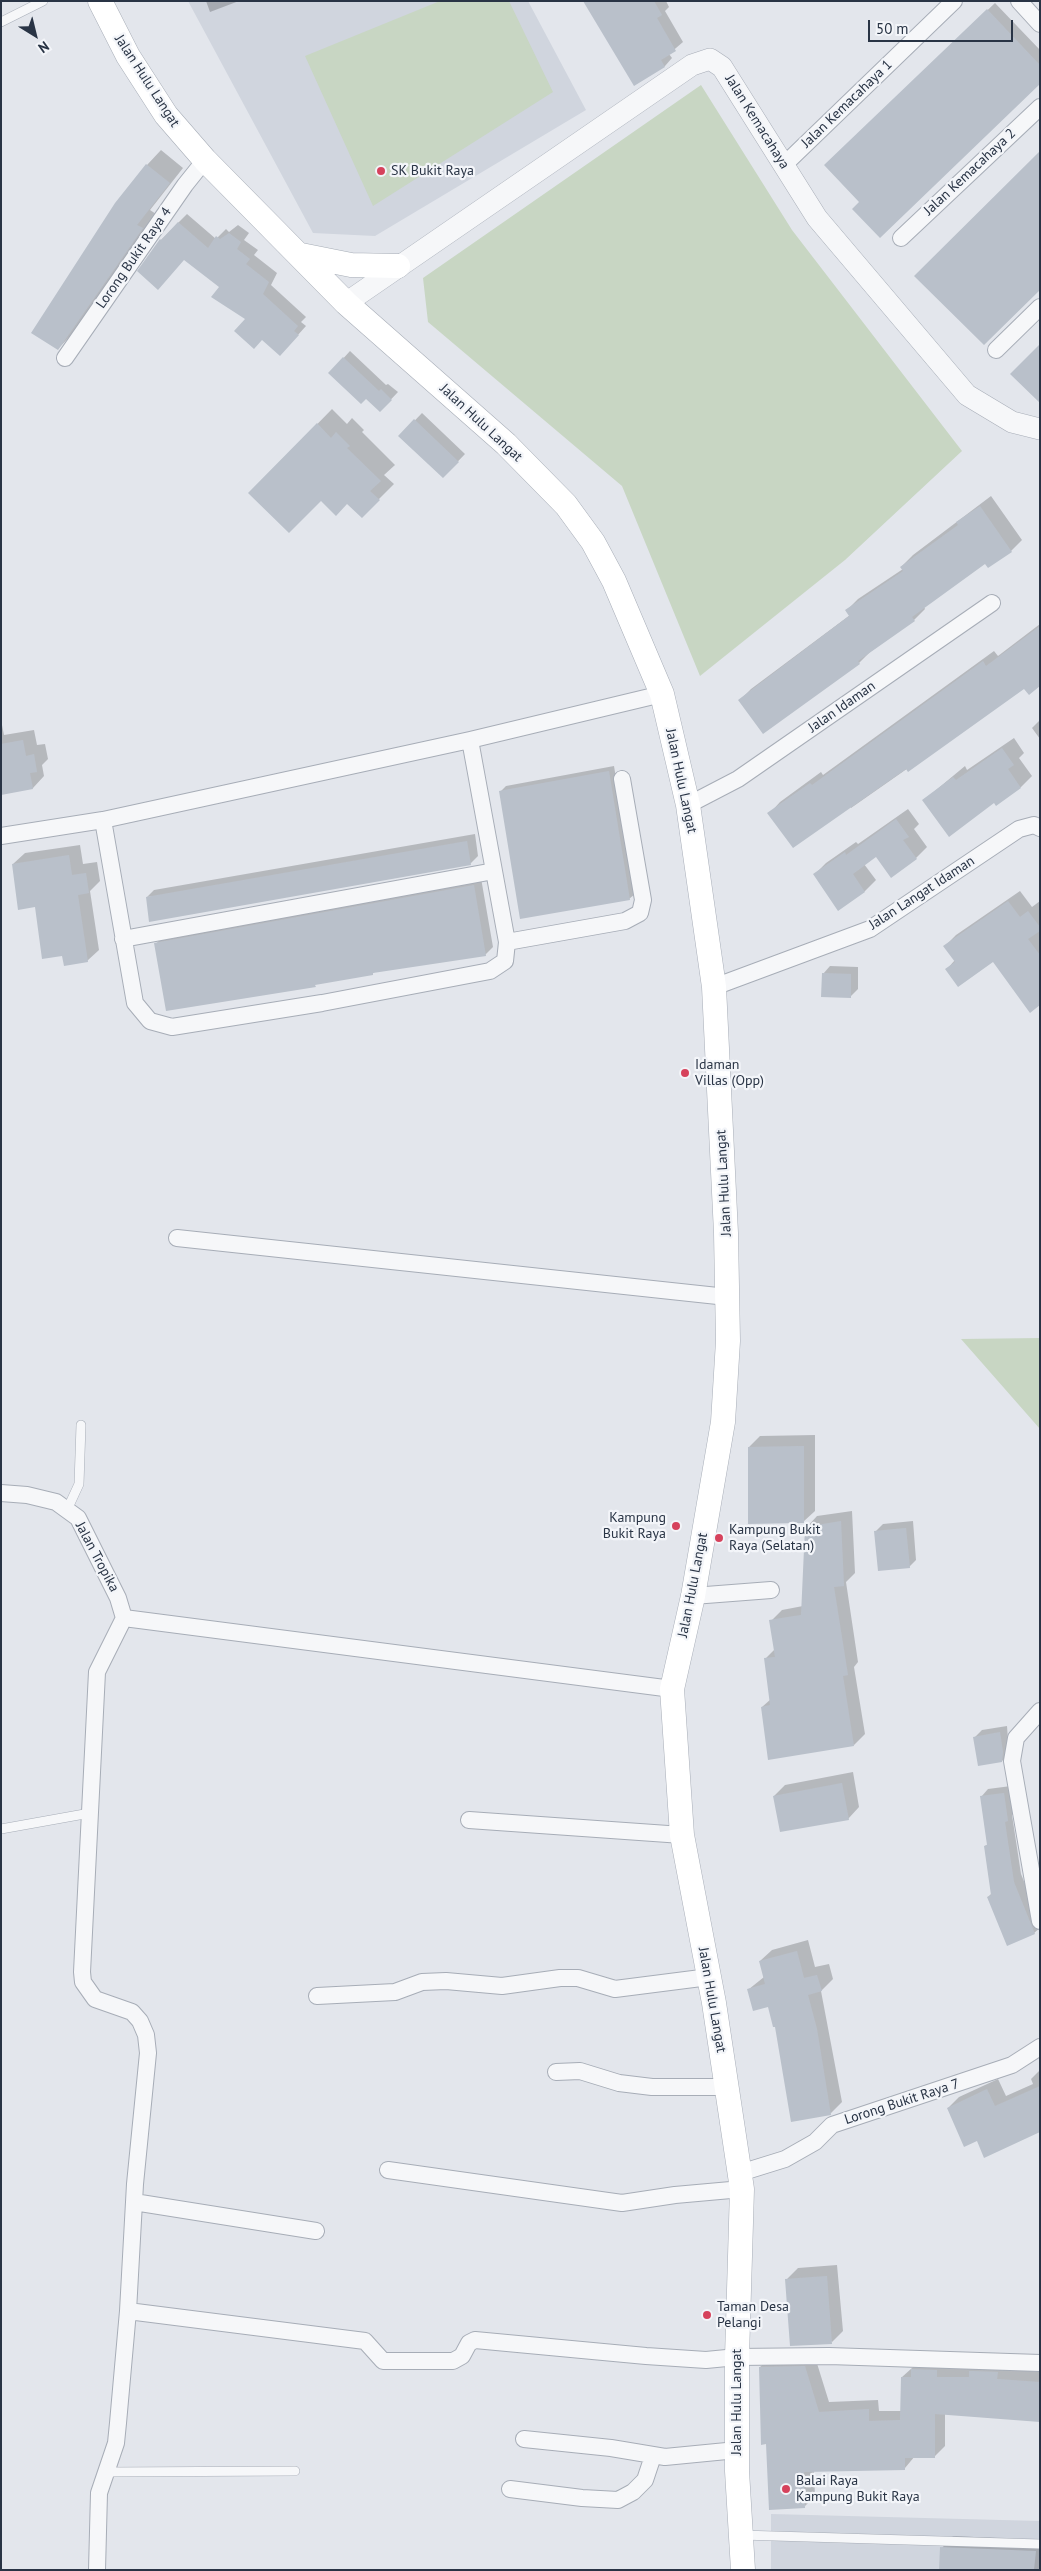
<!DOCTYPE html>
<style>
body{margin:0}
#map{position:relative;width:1041px;height:2571px;overflow:hidden;background:#e3e6ec;font-family:"PT Sans",sans-serif}
canvas{display:block}
.frame{position:absolute;inset:0;border:2px solid #293445;pointer-events:none}
.north{position:absolute;left:10px;top:10px;width:50px;height:50px;-webkit-text-stroke:4px #f3f5f9;paint-order:stroke;rotate:144deg;font-size:14px;font-weight:700;line-height:20px;text-align:center;color:#293445}
.north::after{content:'';display:block;margin:auto;width:18px;height:22px;background:#293445;clip-path:polygon(50% 0,100% 100%,50% 72%,0 100%)}
.scale{position:absolute;left:868px;top:20px;width:145px;height:22px;box-sizing:border-box;border:2px solid #293445;border-top:0;padding-left:6px;font-size:15px;line-height:18px;white-space:nowrap;color:#293445;-webkit-text-stroke:4px #f3f5f9;paint-order:stroke}
</style>
<div id="map">
<canvas width="1041" height="2571"></canvas>
<div class="frame"></div>
<div class="north">N</div>
<div class="scale">50 m</div>
</div>
<script>
const context = document.querySelector('canvas').getContext('2d');
context.lineJoin = 'round';
function fill(path, color) {
  context.fillStyle = color;
  context.fill(path, 'evenodd');
}
function shape(rows) {
  const path = new Path2D();
  for (const r of rows) {
    path.moveTo(r[0], r[1]);
    for (let i = 2; i < r.length; i += 2) path.lineTo(r[i], r[i + 1]);
  }
  return path;
}
function strokePath(path, color, width, dash) {
  context.strokeStyle = color;
  context.lineWidth = width;
  context.lineCap = dash ? 'butt' : 'round';
  context.setLineDash(dash || []);
  context.stroke(path);
}
function label(font, color, halo, rows, align = 'center') {
  context.font = font + ' "PT Sans",sans-serif';
  context.lineWidth = 4.5;
  context.setLineDash([]);
  context.textBaseline = 'middle';
  context.strokeStyle = halo;
  context.fillStyle = color;
  for (const [text, x, y, turn = 0] of rows) {
    context.save();
    context.translate(x, y);
    context.rotate((+turn || 0) * Math.PI / 180);
    context.textAlign = isNaN(turn) ? turn : align;
    if (halo) context.strokeText(text, 0, 0);
    context.fillText(text, 0, 0);
    context.restore();
  }
}
fill(shape([
 [188,1,528,1,586,110,375,236,313,233],
 [771,2514,1040,2521,1040,2570,771,2570]
]), '#d0d5de');
fill(shape([
 [440,1,509,1,553,92,373,206,305,56],
 [701,85,792,230,962,451,845,560,700,676,622,486,428,322,423,278],
 [1040,1338,1040,1429,961,1339]
]), '#c8d6c3');
fill(shape([
 [206,1,239,1,210,12],
 [585,1,666,1,669,7,665,11,683,42,669,54,672,58,665,66,635,84],
 [995,3,1040,50,1040,82,826,165],
 [161,150,183,168,150,210,156,214,72,334,58,349,147,165],
 [187,214,216,239,226,229,229,232,238,225,249,233,244,240,258,250,254,255,277,273,271,285,306,317,301,322,306,326,288,346,247,319,220,287,161,240],
 [350,351,386,385,388,384,398,392,380,411,366,398,330,373],
 [332,409,347,424,352,418,364,430,362,432,395,465,384,475,394,484,362,516,347,502,250,493],
 [422,413,465,454,443,477,400,436],
 [991,496,1022,540,1011,551,986,562,924,607,925,609,914,620,870,652,859,663,740,700,751,689,850,615,847,610,858,599,903,569,901,567,913,555],
 [1040,624,1040,685,1024,687,851,808,850,805,769,814,780,802,821,772,823,775,994,651,998,656],
 [1,720,4,735,34,730,37,745,45,744,48,759,42,765,44,776,33,788,1,794],
 [1040,720,1040,739,1032,728],
 [1014,738,1024,753,1019,758,1032,776,1021,787,996,804,994,802,924,800,965,766,967,770],
 [614,766,635,894,629,899,500,792,506,786],
 [908,809,919,824,914,829,927,847,916,858,877,855,864,864,876,880,865,891,839,909,815,874,826,863,856,842,858,844],
 [475,834,478,856,470,864,147,897,154,890],
 [80,845,83,864,97,862,100,881,90,891,99,950,87,961,63,955,13,864,25,853],
 [481,878,493,947,485,955,376,971,372,974,156,944,163,936],
 [1020,891,1032,907,1040,901,1040,1004,993,960,947,969,955,960,945,946,956,935],
 [830,966,858,967,858,989,850,997,823,974],
 [815,1435,815,1511,803,1522,749,1447,760,1436],
 [852,1511,855,1573,846,1582,858,1662,854,1667,865,1734,854,1745,762,1707,771,1699,765,1659,775,1649,771,1621,782,1610,803,1606,806,1528,817,1516],
 [913,1521,916,1560,909,1567,875,1532,883,1524],
 [1007,1726,1009,1754,1002,1761,975,1737,982,1730],
 [853,1772,859,1807,848,1819,774,1796,785,1785],
 [1011,1786,1015,1813,1012,1815,1021,1874,1040,1921,1040,1928,1034,1933,988,1897,992,1893,985,1846,988,1844,981,1797,988,1789],
 [808,1940,815,1967,829,1964,833,1979,821,1991,842,2102,830,2114,776,2025,769,2006,749,1989,764,1977,760,1961,772,1950],
 [1040,2070,1040,2131,977,2139,948,2108,959,2097,998,2079,1006,2096,1033,2084,1031,2079],
 [837,2265,843,2331,832,2342,786,2280,798,2268],
 [771,2357,815,2357,829,2402,878,2400,879,2411,901,2411,902,2377,922,2359,1040,2372,1040,2420,945,2413,945,2446,935,2456,915,2456,905,2468,814,2471,815,2496,805,2506,767,2443,760,2367],
 [953,2536,1040,2540,1040,2570,940,2570,942,2548]
]), '#0003');
fill(shape([
 [583,1,654,1,662,15,657,18,676,51,661,60,665,67,634,86],
 [987,9,1040,65,1040,84,880,238,852,209,859,202,824,165],
 [1040,151,1040,290,984,345,914,276],
 [146,164,170,183,137,225,143,228,58,350,31,333,115,203],
 [178,222,208,248,216,236,220,239,229,233,241,242,237,249,250,259,246,264,269,282,263,294,298,326,294,331,299,335,280,356,262,340,254,349,234,331,245,319,211,297,219,287,184,260,158,290,137,271,160,239,161,240],
 [1040,344,1040,403,1010,374],
 [343,357,379,391,381,389,392,400,380,412,366,399,361,404,328,373],
 [414,419,459,462,443,478,398,436],
 [317,423,331,438,336,432,350,446,347,448,381,481,370,491,380,500,362,518,347,504,336,516,321,501,289,533,248,493],
 [980,506,1012,552,988,568,985,564,912,617,915,621,858,661,860,664,763,734,738,700,849,616,845,610,903,571,900,567,958,525,956,522],
 [1040,626,1040,686,1029,695,1024,689,908,772,906,769,793,848,767,813,810,783,812,785,983,661,986,666],
 [23,740,26,756,34,754,37,772,30,773,33,789,1,795,1,744],
 [1002,748,1014,765,1008,769,1021,788,996,806,994,803,949,837,922,800,953,777,956,780],
 [609,771,630,900,520,919,499,791],
 [896,819,909,837,903,840,917,859,891,878,876,857,853,874,865,892,838,911,813,874,845,852,846,855],
 [467,841,471,865,149,922,146,897],
 [69,855,72,875,86,873,89,893,78,895,88,962,64,966,62,956,42,959,35,907,18,910,12,864],
 [474,885,486,956,373,973,373,975,315,985,316,987,166,1011,154,943],
 [1008,901,1020,917,1028,911,1040,927,1040,931,1028,939,1040,955,1040,1005,1030,1013,993,962,958,987,945,969,955,962,943,946],
 [822,973,851,974,851,998,821,997],
 [804,1446,804,1523,748,1524,748,1447],
 [841,1521,844,1586,834,1587,848,1675,843,1676,854,1746,768,1760,761,1707,770,1705,764,1658,775,1657,769,1620,801,1615,805,1527],
 [906,1528,910,1568,878,1571,874,1531],
 [1000,1732,1003,1752,1002,1762,978,1766,973,1737],
 [842,1783,849,1820,780,1832,773,1796],
 [1004,1793,1008,1821,1005,1822,1014,1882,1035,1934,1007,1946,987,1897,991,1895,984,1846,987,1845,980,1796],
 [797,1951,804,1978,817,1975,822,1991,808,1995,817,2029,831,2115,791,2122,775,2027,773,2027,768,2007,753,2011,747,1989,765,1984,759,1961],
 [1040,2086,1040,2132,984,2158,977,2141,964,2147,947,2108,987,2089,995,2106],
 [827,2276,832,2344,790,2346,785,2279],
 [805,2366,819,2412,869,2409,869,2421,900,2420,901,2377,911,2377,911,2369,937,2370,937,2377,969,2377,969,2371,973,2371,998,2372,997,2379,1040,2382,1040,2422,935,2414,935,2458,905,2458,905,2470,804,2472,805,2508,769,2510,766,2444,761,2445,759,2367],
 [940,2547,1036,2551,1034,2570,939,2570]
]), '#b9c0ca');
const service = shape([
 [1,22,43,1],
 [67,1510,79,1484,81,1425],
 [1,1829,90,1813],
 [106,2472,295,2471],
 [741,2535,1040,2544]
]);
const minor = shape([
 [1019,1,1040,24],
 [784,165,954,1],
 [901,238,1040,107],
 [996,350,1040,307],
 [65,358,185,185,205,160],
 [688,805,738,779,992,603],
 [103,820,135,1003,150,1021,172,1027,322,1003,490,971,505,961,507,942,470,740],
 [1,836,103,820,470,740,662,694],
 [123,939,494,871],
 [507,942,625,921,640,913,643,900,622,779],
 [714,987,870,929,1019,829,1034,825,1040,828],
 [177,1238,727,1297],
 [1,1493,27,1495,56,1502,78,1518,118,1598,124,1618],
 [693,1596,771,1590],
 [124,1618,672,1689],
 [1040,1711,1016,1738,1012,1761,1040,1921],
 [469,1820,682,1835],
 [317,1996,395,1992,422,1982,446,1981,502,1986,560,1978,578,1978,615,1989,709,1977],
 [556,2072,580,2071,619,2083,652,2087,727,2087],
 [388,2170,622,2203,675,2195,742,2189],
 [740,2173,785,2159,815,2142,832,2125,1012,2065,1040,2047],
 [134,2202,316,2231],
 [128,2311,365,2341,383,2361,453,2361,462,2356,469,2343,475,2340,646,2356,706,2360,737,2357,829,2356,1040,2363],
 [524,2439,611,2448,665,2457,737,2450],
 [510,2489,582,2498,618,2500,633,2492,645,2480,653,2456],
 [97,2570,99,2493,116,2443,118,2423,128,2311,135,2184,148,2053,146,2035,140,2021,132,2012,95,1999,83,1982,82,1972,97,1672,124,1618]
]);
const tertiary = shape([
 [346,303,692,65,710,59,722,67,817,218,967,395,1012,422,1040,429]
]);
const secondary = shape([
 [100,1,128,56,166,115,205,160,346,303,506,444,566,505,593,542,614,581,662,694,688,805,714,987,726,1233,728,1341,723,1422,693,1596,672,1689,682,1835,714,2003,742,2189,737,2357,737,2471,743,2570],
 [301,255,351,265,398,266]
]);
strokePath(service, '#a7adb7', 10);
strokePath(minor, '#a7adb7', 18);
strokePath(tertiary, '#a7adb7', 22);
strokePath(secondary, '#a7adb7', 25);
strokePath(service, '#f6f7f9', 9);
strokePath(minor, '#f6f7f9', 16);
strokePath(tertiary, '#f6f7f9', 21);
strokePath(secondary, '#fff', 24);
for (const [x, y, r, color] of [
 [381,171,5,"#d6425c"],
 [685,1073,5,"#d6425c"],
 [676,1526,5,"#d6425c"],
 [719,1538,5,"#d6425c"],
 [707,2315,5,"#d6425c"],
 [786,2489,5,"#d6425c"]
]) {
  const dot = new Path2D();
  dot.arc(x, y, r, 0, 2 * Math.PI);
  context.fillStyle = color;
  context.fill(dot);
  strokePath(dot, '#f3f5f9', 2);
}
label('14px', '#293445', '#f3f5f9', [
 ["Jalan Hulu Langat",147,81,57],
 ["Jalan Kemacahaya 1",847,104,-44],
 ["Jalan Kemacahaya",757,122,58],
 ["Jalan Kemacahaya 2",970,172,-43],
 ["Lorong Bukit Raya 4",134,258,-55],
 ["Jalan Hulu Langat",481,423,43],
 ["Jalan Idaman",842,707,-35],
 ["Jalan Hulu Langat",681,781,78],
 ["Jalan Langat Idaman",922,893,-33],
 ["Jalan Hulu Langat",724,1183,-93],
 ["Jalan Tropika",97,1557,62],
 ["Jalan Hulu Langat",693,1585,-79],
 ["Jalan Hulu Langat",712,2000,80],
 ["Lorong Bukit Raya 7",902,2102,-18],
 ["Jalan Hulu Langat",737,2402,-90]
]);
label('14px', '#293445', '#f3f5f9', [
 ["SK Bukit Raya",391,171],
 ["Idaman",695,1065],
 ["Villas (Opp)",695,1081],
 ["Kampung",666,1518,"right"],
 ["Bukit Raya",666,1534,"right"],
 ["Kampung Bukit",729,1530],
 ["Raya (Selatan)",729,1546],
 ["Taman Desa",717,2307],
 ["Pelangi",717,2323],
 ["Balai Raya",796,2481],
 ["Kampung Bukit Raya",796,2497]
], 'left');
</script>
